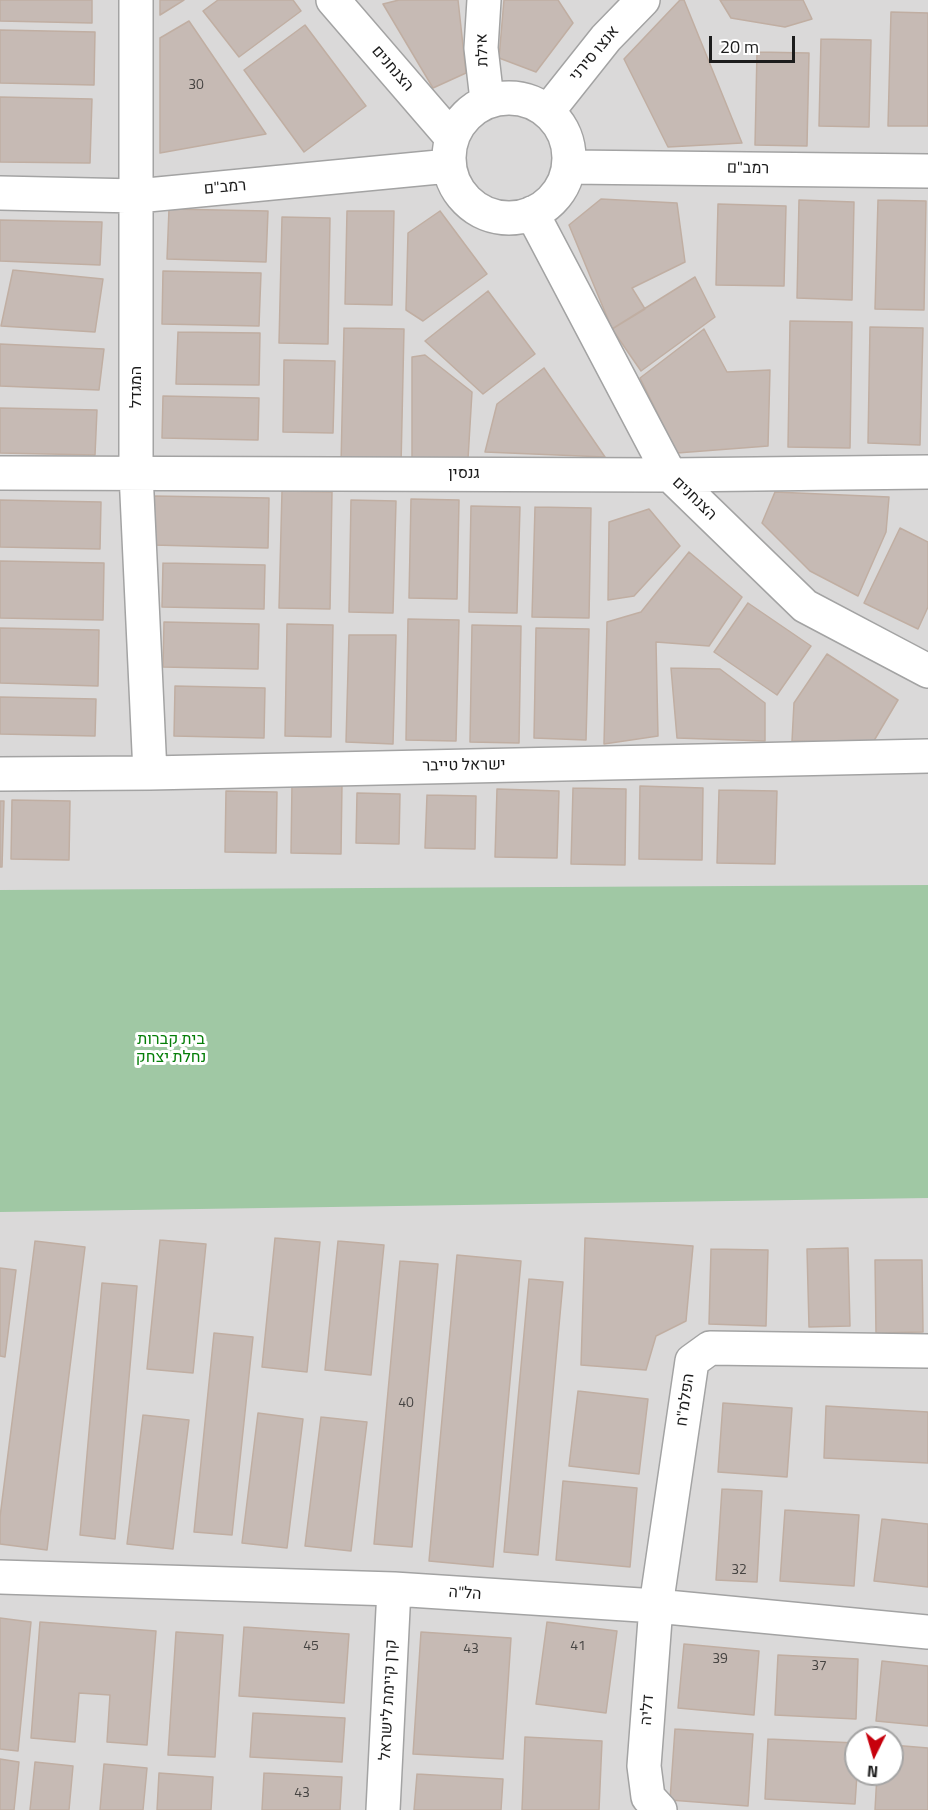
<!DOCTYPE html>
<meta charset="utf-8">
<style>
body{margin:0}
#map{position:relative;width:928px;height:1810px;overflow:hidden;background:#eee9e0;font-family:"Titillium Web",sans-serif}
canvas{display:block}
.north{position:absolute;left:844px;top:1726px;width:60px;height:60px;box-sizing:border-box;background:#fff;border:2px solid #a4a4a4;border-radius:50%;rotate:185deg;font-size:16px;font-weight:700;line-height:24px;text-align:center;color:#1c1c1c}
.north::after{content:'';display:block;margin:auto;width:21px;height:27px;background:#c7000c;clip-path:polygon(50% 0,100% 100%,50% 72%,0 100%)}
.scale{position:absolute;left:709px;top:36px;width:86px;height:27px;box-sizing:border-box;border:3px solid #1c1c1c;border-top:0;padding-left:8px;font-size:18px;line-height:21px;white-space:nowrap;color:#1c1c1c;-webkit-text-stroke:4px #fff;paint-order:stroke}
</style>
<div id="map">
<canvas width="928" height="1810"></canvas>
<div class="north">N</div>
<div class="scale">20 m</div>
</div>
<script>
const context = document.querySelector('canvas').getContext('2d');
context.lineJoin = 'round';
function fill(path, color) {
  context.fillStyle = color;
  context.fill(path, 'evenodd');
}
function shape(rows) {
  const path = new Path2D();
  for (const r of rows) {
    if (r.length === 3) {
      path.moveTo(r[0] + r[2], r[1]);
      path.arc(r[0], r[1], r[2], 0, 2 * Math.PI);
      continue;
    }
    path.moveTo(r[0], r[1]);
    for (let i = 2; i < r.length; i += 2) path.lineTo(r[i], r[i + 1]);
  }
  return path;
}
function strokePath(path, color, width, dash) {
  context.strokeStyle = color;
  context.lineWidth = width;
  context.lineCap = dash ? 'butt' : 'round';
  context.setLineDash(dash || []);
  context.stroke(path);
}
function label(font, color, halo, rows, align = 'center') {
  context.font = font + ' "Titillium Web",Heebo,sans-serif';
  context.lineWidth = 6;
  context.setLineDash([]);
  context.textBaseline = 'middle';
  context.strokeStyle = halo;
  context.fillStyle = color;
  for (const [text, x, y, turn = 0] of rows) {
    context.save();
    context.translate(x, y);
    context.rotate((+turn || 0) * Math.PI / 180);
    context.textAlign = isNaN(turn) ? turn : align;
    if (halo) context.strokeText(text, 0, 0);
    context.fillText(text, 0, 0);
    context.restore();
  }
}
fill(shape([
 [0,0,928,0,928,1810,0,1810],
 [856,1738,892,1738,892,1774,856,1774]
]), '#dad9d9');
fill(shape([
 [928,885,928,1198,0,1212,0,890]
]), '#a0c8a4');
const building = shape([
 [0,0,92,0,92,23,0,21,0,0],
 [160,0,184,0,160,15,160,0],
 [218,0,293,0,301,11,239,57,203,11,218,0],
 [399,0,458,0,466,73,433,88,383,4,399,0],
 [504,0,558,0,573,23,536,72,499,58,504,0],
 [680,0,684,0,742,143,668,147,624,59,680,0],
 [720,0,803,0,812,19,785,27,731,18,720,0],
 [891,12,928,13,928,126,888,126,891,12],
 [189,21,266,134,160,153,160,38,189,21],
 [305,25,366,106,304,152,244,70,305,25],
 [0,30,95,32,94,85,0,83,0,30],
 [821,39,871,40,869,127,819,126,821,39],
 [757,52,809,53,807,146,755,145,757,52],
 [0,97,92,99,90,163,0,162,0,97],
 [601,199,677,203,685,262,632,288,645,309,612,329,569,225,601,199],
 [799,200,854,202,852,300,797,298,799,200],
 [878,200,926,201,924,310,875,309,878,200],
 [718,204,786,206,784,286,716,285,718,204],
 [169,209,268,211,266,262,167,259,169,209],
 [347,211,394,211,392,305,345,304,347,211],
 [440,211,487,274,423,321,406,310,408,233,440,211],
 [282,217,330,218,328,344,279,343,282,217],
 [0,220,102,222,100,265,0,261,0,220],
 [13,270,103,279,95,332,1,326,13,270],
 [163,271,261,273,259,326,162,324,163,271],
 [695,277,715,317,641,371,612,329,695,277],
 [488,291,535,354,483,394,425,341,488,291],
 [790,321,852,322,850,448,788,447,790,321],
 [870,327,923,328,920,445,868,443,870,327],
 [344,328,404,329,401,466,341,465,344,328],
 [704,329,727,372,770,370,768,446,677,453,640,378,704,329],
 [178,332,260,333,259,385,176,384,178,332],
 [0,344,104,349,99,390,0,386,0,344],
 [425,355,472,392,468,459,412,462,412,357,425,355],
 [284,360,335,361,333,433,283,432,284,360],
 [544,368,605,457,485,452,497,404,544,368],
 [163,396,259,398,258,440,162,438,163,396],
 [0,408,97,410,95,455,0,453,0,408],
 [282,491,332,492,330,609,279,608,282,491],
 [775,492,889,497,886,532,858,596,810,571,762,523,775,492],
 [154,496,269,498,268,548,153,545,154,496],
 [411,499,459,500,457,599,409,598,411,499],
 [0,500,101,502,100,549,0,547,0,500],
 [351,500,396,501,393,613,349,612,351,500],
 [471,506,520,507,517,613,469,612,471,506],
 [535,507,591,508,589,618,532,617,535,507],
 [649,509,680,546,634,596,608,600,609,522,649,509],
 [900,528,928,542,928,607,918,629,864,603,900,528],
 [689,552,742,597,709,646,656,642,658,736,604,744,607,622,641,612,689,552],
 [0,561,104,563,103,620,0,618,0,561],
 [163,563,265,565,264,609,162,607,163,563],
 [748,603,811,646,777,695,714,652,748,603],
 [408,619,459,620,456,741,406,740,408,619],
 [164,622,259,624,258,669,163,667,164,622],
 [287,624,333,625,331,737,285,736,287,624],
 [472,625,521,626,519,743,470,742,472,625],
 [0,628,99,630,98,686,0,683,0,628],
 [536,628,589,629,586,740,534,738,536,628],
 [349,635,396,635,393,744,346,742,349,635],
 [827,654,898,700,872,744,792,741,794,703,827,654],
 [671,668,720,669,765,703,765,741,677,738,671,668],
 [175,686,265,688,264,738,174,736,175,686],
 [0,697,96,699,95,736,0,734,0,697],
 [292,783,342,784,341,854,291,853,292,783],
 [640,786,703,788,702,860,639,859,640,786],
 [573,788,626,789,625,865,571,864,573,788],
 [497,789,559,791,557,858,495,857,497,789],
 [719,790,777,791,775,864,717,863,719,790],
 [226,791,277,792,276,853,225,852,226,791],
 [357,793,400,794,399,844,356,843,357,793],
 [427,795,476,796,475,849,425,848,427,795],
 [12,800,70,801,69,860,11,859,12,800],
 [0,801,4,801,2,867,0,867,0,801],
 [275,1238,320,1242,307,1372,262,1367,275,1238],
 [585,1238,693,1246,686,1321,656,1336,646,1370,581,1365,585,1238],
 [160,1240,206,1244,193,1373,147,1369,160,1240],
 [35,1241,85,1247,47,1550,0,1544,0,1517,35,1241],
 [338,1241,384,1245,371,1375,325,1370,338,1241],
 [848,1248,850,1326,809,1327,807,1249,848,1248],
 [711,1249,768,1250,766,1326,709,1324,711,1249],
 [457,1255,521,1261,493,1567,429,1561,457,1255],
 [875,1260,922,1260,923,1332,876,1333,875,1260],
 [400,1261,438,1264,412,1547,374,1544,400,1261],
 [0,1268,16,1270,5,1357,0,1356,0,1268],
 [529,1279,563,1282,538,1555,504,1552,529,1279],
 [102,1283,137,1286,115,1539,80,1535,102,1283],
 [214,1333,253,1337,232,1535,194,1532,214,1333],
 [578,1391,648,1399,639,1474,569,1466,578,1391],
 [723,1403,792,1408,787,1477,718,1472,723,1403],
 [826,1406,928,1412,928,1463,824,1458,826,1406],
 [258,1413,303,1419,287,1548,242,1543,258,1413],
 [143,1415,189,1420,173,1549,127,1544,143,1415],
 [321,1417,367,1422,351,1551,305,1546,321,1417],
 [563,1481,637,1488,630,1567,556,1560,563,1481],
 [722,1489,762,1491,757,1582,716,1580,722,1489],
 [785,1510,859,1515,854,1586,780,1581,785,1510],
 [882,1519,928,1524,928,1587,874,1581,882,1519],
 [0,1618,31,1622,18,1751,0,1749,0,1618],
 [40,1622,156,1631,147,1745,107,1742,110,1695,79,1693,75,1742,31,1738,40,1622],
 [547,1622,617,1631,606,1713,536,1704,547,1622],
 [244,1627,349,1634,344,1703,239,1696,244,1627],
 [176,1632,223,1635,215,1757,168,1755,176,1632],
 [421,1632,511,1638,503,1759,413,1754,421,1632],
 [684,1644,759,1651,754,1715,678,1708,684,1644],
 [778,1655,858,1659,856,1719,775,1715,778,1655],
 [882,1661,928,1666,928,1726,876,1721,882,1661],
 [253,1713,345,1718,342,1762,250,1757,253,1713],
 [675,1729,753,1734,748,1806,670,1800,675,1729],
 [525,1737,602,1741,599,1810,522,1810,525,1737],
 [768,1739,856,1743,857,1774,855,1804,765,1799,768,1739],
 [892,1745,928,1748,928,1810,875,1810,877,1774,892,1774,892,1745],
 [0,1759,19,1762,14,1810,0,1810,0,1759],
 [35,1762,73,1766,69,1810,30,1810,35,1762],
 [104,1764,147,1768,143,1810,100,1810,104,1764],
 [159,1773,213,1777,211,1810,157,1810,159,1773],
 [264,1773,342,1777,340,1810,262,1810,264,1773],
 [417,1774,503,1779,501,1810,414,1810,417,1774]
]);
fill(building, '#c6bab4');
strokePath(building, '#c0aea2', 1.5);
const minor = shape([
 [136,0,136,473,150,773],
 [333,0,452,138],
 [484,0,481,48,487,100],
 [509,158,60],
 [548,111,606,38,643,0],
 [569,167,928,171],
 [0,193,137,196,449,166],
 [532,213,670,475,805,606,928,671],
 [0,473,670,475,928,472],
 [0,774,150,773,928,756],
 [0,1577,394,1589,656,1606,928,1632],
 [383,1810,394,1589],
 [660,1810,648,1797,644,1766,656,1606,692,1361,710,1348,928,1351]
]);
strokePath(minor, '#a3a3a3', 36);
strokePath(minor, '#fff', 33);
label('14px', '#464442', null, [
 ["30",196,86],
 ["40",406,1404],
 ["32",739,1571],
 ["45",311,1647],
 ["41",578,1647],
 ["43",471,1650],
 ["39",720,1660],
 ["37",819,1667],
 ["43",302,1794]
]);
label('16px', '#1c1c1c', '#fff', [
 ["אילת",483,50,-92],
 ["אנצו סירני",595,54,-50],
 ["הצנחנים",392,69,49],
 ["רמב\"ם",748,169,1],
 ["רמב\"ם",225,188,-5],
 ["המגדל",137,387,-90],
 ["גנסין",464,474],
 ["הצנחנים",694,499,44],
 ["ישראל טייבר",464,766,-1],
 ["הפלמ\"ח",686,1400,-82],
 ["הל\"ה",465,1594,4],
 ["קרן קיימת לישראל",389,1700,-87],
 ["דליה",648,1710,-86]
]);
label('16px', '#057e08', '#fff', [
 ["בית קברות",171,1040],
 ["נחלת יצחק",171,1058]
]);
</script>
